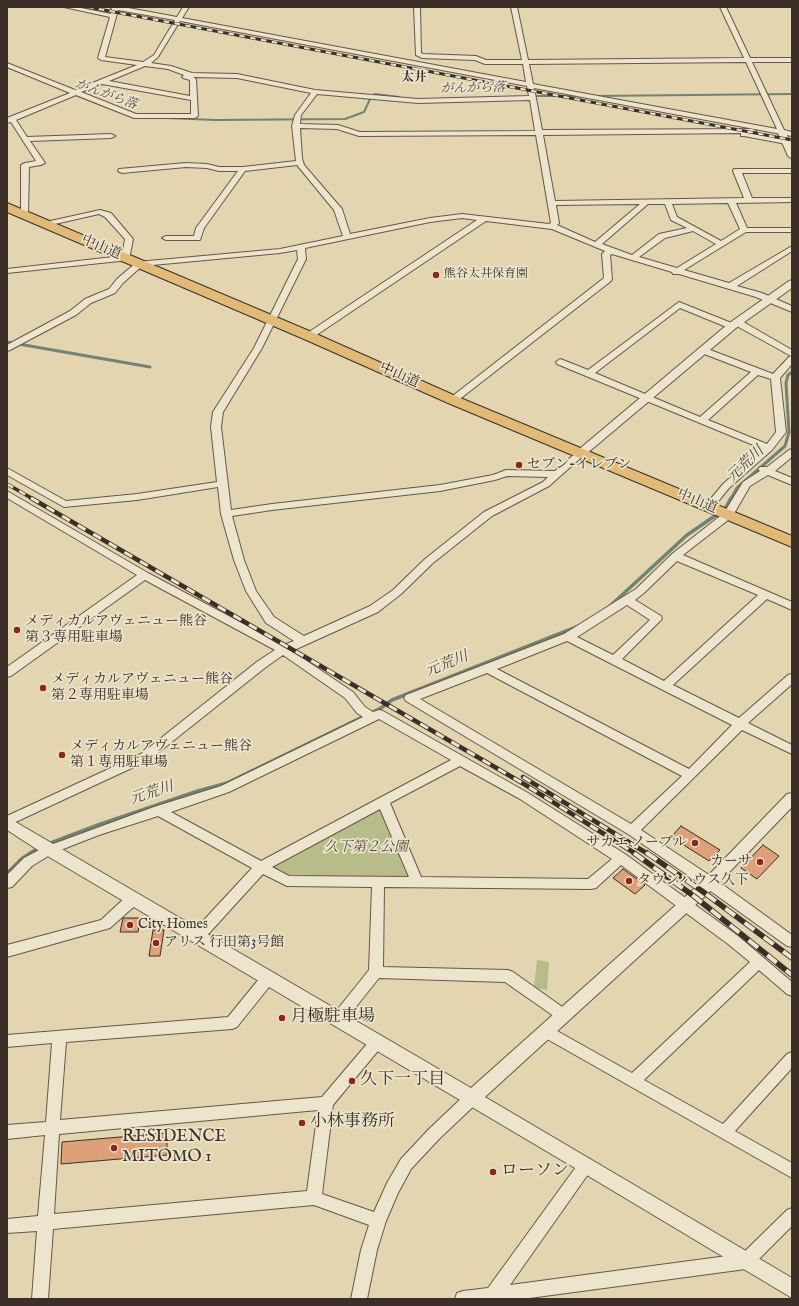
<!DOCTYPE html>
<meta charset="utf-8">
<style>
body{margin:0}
#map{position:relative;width:799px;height:1306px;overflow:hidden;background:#e2d5b0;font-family:"IM FELL English",serif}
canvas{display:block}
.frame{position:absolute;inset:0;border:8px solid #3b2f27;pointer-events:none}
</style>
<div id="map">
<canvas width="799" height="1306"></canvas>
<div class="frame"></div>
</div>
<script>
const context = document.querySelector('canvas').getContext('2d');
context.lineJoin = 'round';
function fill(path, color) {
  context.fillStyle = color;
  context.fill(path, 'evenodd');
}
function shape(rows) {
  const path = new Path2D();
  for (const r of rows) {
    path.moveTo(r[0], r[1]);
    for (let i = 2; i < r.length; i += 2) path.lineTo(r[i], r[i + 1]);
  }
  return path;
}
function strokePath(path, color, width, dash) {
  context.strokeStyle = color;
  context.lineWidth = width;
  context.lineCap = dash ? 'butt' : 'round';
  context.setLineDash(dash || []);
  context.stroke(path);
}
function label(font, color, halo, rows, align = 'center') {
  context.font = font + ' "IM FELL English","Noto Serif JP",serif';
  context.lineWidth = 3.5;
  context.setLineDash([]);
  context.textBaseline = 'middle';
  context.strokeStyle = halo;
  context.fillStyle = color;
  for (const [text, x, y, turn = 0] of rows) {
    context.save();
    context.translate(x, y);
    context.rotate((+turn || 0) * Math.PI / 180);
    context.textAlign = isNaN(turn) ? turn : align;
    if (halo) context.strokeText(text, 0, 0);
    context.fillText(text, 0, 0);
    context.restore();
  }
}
fill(shape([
 [381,809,409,878,289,877,271,866],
 [537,960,549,962,547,990,534,988]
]), '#b8bc88');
strokePath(shape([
 [7,67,25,74],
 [73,94,130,116],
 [533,96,580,96],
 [593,96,792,94],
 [166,118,215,120,345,119,364,112,371,97,375,94,399,97]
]), '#728273', 2);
strokePath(shape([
 [7,342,150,367],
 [731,499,737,488,785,446,789,432,786,383,788,375,792,372]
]), '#728273', 3);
strokePath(shape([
 [609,607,687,535,725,509,731,498],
 [48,844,98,825,198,791,227,783,381,708,392,700,579,626],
 [29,854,40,847]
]), '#728273', 3.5);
strokePath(shape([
 [7,874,22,859,31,853]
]), '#728273', 4.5);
const building = shape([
 [681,826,720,850,709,861,671,837,681,826],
 [763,845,779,856,757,879,741,868,763,845],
 [623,869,645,885,635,894,613,878,623,869],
 [123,918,140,918,138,932,120,932,123,918],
 [153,930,164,930,160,956,149,956,153,930],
 [167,1133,167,1155,61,1164,62,1142,167,1133]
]);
fill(building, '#dda079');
strokePath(building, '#3b2f27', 1);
const minor = shape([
 [64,7,76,7,111,14,112,9,110,7,123,7,177,17,183,7,189,7,182,18,526,82,523,64,485,64,475,60,422,58,416,55,414,7,420,7,421,53,423,54,476,56,486,60,522,60,511,7,517,7,528,60,744,58,720,7,726,7,750,58,792,58,792,62,752,62,784,130,792,132,792,136,534,88,542,130,752,129,756,131,751,133,792,141,792,145,744,136,741,136,741,133,543,135,555,201,744,198,733,171,734,169,792,169,792,173,742,173,752,198,792,198,792,202,736,203,747,228,792,228,792,232,746,232,684,270,729,283,792,246,792,251,737,286,762,293,792,306,792,312,756,297,679,274,673,274,672,272,612,254,610,255,612,279,611,281,456,402,453,403,448,400,450,398,604,278,602,254,605,251,552,229,486,221,312,338,306,338,305,336,306,334,477,220,462,218,430,222,305,248,306,259,262,348,223,412,221,427,231,510,272,504,440,485,493,475,506,470,555,471,578,451,584,451,586,453,584,455,549,486,492,516,433,563,401,594,378,612,292,651,353,692,365,707,373,712,379,710,383,711,528,793,625,854,738,936,792,982,792,996,787,994,759,970,644,1080,723,1124,787,1054,792,1052,792,1068,735,1131,792,1163,792,1178,540,1035,538,1031,540,1027,545,1025,550,1027,632,1073,750,962,728,944,621,865,596,888,591,889,384,887,383,967,508,970,513,972,568,1011,570,1015,568,1019,563,1021,558,1019,505,982,379,978,343,1023,338,1025,333,1023,331,1019,333,1015,369,970,372,887,287,886,263,874,202,941,197,942,192,941,190,937,192,933,252,868,158,816,99,835,53,853,32,866,12,887,7,888,7,875,24,858,45,847,154,807,221,786,363,717,357,713,345,698,283,655,266,667,149,760,7,826,7,816,141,754,258,661,275,650,145,580,11,676,7,677,7,667,137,575,7,498,7,491,148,573,283,645,294,641,266,623,246,591,234,560,221,514,218,487,137,500,64,507,7,475,7,468,66,501,137,494,217,482,211,427,213,412,254,348,298,259,297,250,280,253,142,266,123,283,115,293,91,303,76,315,10,350,7,351,7,345,70,311,85,299,109,289,117,279,137,262,280,249,343,236,334,210,297,165,245,171,204,228,200,240,166,240,162,238,166,236,194,236,196,228,238,171,219,171,207,168,186,167,122,173,118,171,119,169,186,163,207,164,219,167,243,167,296,161,292,126,295,115,311,93,237,78,193,77,196,79,198,116,195,118,134,118,76,95,16,120,27,137,111,134,115,136,111,138,30,141,45,163,41,165,29,167,28,215,24,217,21,217,21,165,25,163,36,161,11,122,7,123,7,118,70,93,7,67,7,63,75,90,137,65,101,60,98,58,110,17,64,7],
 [118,10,175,20,154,55,143,62,105,57,118,10],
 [180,21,527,86,529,96,418,99,315,90,237,74,192,73,171,66,151,63,158,57,180,21],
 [746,62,777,129,533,84,529,64,746,62],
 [145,66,168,69,184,75,182,77,183,78,190,80,190,96,109,81,145,66],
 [102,84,191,100,191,114,136,114,81,92,102,84],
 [317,94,418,103,530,100,535,131,360,132,338,125,300,124,301,115,317,94],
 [300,128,337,129,359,136,536,135,551,223,549,224,462,214,430,218,350,234,342,209,304,165,302,158,300,128],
 [728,203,740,229,721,241,677,217,672,204,728,203],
 [640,204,595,242,557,225,559,223,556,205,640,204],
 [648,204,665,204,671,220,687,228,659,234,632,255,602,244,648,204],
 [693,231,716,244,677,268,639,257,665,238,693,231],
 [507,476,548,477,543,482,484,512,425,559,393,590,370,606,304,636,274,617,256,591,244,560,232,516,272,510,440,491,495,480,507,476],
 [379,719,451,760,261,861,171,812,229,792,379,719],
 [460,766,520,799,612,859,588,879,421,877,390,803,460,766],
 [380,809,409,877,289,876,272,867,380,809],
 [100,210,111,213,133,239,129,260,7,273,7,269,122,256,125,239,105,217,99,214,46,226,42,224,46,222,100,210],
 [679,302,734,324,733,322,734,320,740,320,792,350,792,364,780,378,786,432,772,450,729,488,712,509,709,510,704,507,723,484,763,449,557,364,556,362,560,359,563,360,588,370,679,302],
 [680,308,729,328,735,328,735,325,791,356,789,357,773,374,705,348,699,348,698,350,699,352,751,372,700,417,595,373,680,308],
 [758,375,771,379,776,432,767,444,708,420,758,375],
 [792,449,792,457,775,471,792,478,792,485,768,475,750,486,732,517,683,555,792,602,792,610,767,599,673,685,739,718,788,675,792,674,792,684,748,723,792,745,792,754,742,730,641,830,715,879,792,935,792,947,787,946,705,887,628,834,406,701,404,698,406,695,564,634,623,597,636,589,672,554,724,513,743,482,760,471,758,469,760,467,767,467,789,450,792,449],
 [677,561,758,595,664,681,622,659,662,619,661,616,635,600,644,593,677,561],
 [627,605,650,620,613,655,577,637,627,605],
 [567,641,661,689,732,725,689,769,497,669,567,641],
 [487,673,682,776,631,824,420,699,487,673],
 [133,894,138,895,139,899,138,903,110,928,7,957,7,945,101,920,128,895,133,894],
 [268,972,273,974,275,978,273,982,237,1027,232,1029,66,1042,60,1120,322,1097,372,1038,377,1036,382,1038,384,1042,382,1046,333,1105,322,1194,374,1212,387,1183,401,1159,429,1129,467,1093,472,1091,477,1093,479,1098,477,1103,439,1139,411,1169,398,1193,386,1221,377,1250,367,1299,351,1299,361,1250,369,1225,314,1205,53,1229,48,1299,32,1299,37,1231,7,1233,7,1219,38,1216,45,1135,7,1139,7,1125,46,1122,52,1043,7,1047,7,1035,228,1017,263,974,268,972],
 [318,1110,307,1191,54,1214,59,1134,318,1110],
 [586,1158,591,1160,593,1165,591,1170,510,1285,742,1254,787,1210,792,1208,792,1226,752,1266,746,1269,522,1299,455,1299,457,1293,463,1291,488,1288,581,1160,586,1158]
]);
const tertiary = shape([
 [781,128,785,131,792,146,792,159,788,156,777,131,781,128],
 [792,280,792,288,736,328,585,455,577,455,575,453,577,451,728,324,789,281,792,280],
 [792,793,792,807,715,887,485,1097,792,1278,792,1298,580,1171,44,854,7,830,7,817,471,1088,705,879,787,794,792,793]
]);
const trunk = shape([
 [7,203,314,333,458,397,792,536,792,547,448,403,304,339,7,212,7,203]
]);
strokePath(minor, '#655849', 2);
strokePath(tertiary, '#655849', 2);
strokePath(trunk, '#3b2f27', 2);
fill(minor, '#ece4cc');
fill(tertiary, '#ece4cc');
fill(trunk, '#e1ba78');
const railFar3 = shape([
 [88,7,792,140]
]);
const railFar2 = shape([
 [7,484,33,499]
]);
const railFar1 = shape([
 [31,498,524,784,636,854],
 [523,777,648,854]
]);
const rail = shape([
 [634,853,695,897,792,975],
 [647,853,702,891,792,958]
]);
strokePath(railFar3, '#3b2f27', 3);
strokePath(railFar2, '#3b2f27', 3.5);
strokePath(railFar1, '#3b2f27', 4.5);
strokePath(rail, '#3b2f27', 5.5);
strokePath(railFar3, '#ece4cc', 2, [5.5]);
strokePath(railFar2, '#ece4cc', 2.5, [7]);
strokePath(railFar1, '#ece4cc', 3, [9]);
strokePath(rail, '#ece4cc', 4, [12]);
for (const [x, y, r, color] of [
 [436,275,4,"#8f2418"],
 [519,465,4,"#8f2418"],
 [17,630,4,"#8f2418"],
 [43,688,4,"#8f2418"],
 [62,755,4,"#8f2418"],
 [695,843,4,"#8f2418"],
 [760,862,4,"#8f2418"],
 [629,881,4,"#8f2418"],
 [130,925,4,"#8f2418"],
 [156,943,4,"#8f2418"],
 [282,1018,4,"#8f2418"],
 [352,1081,4,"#8f2418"],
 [302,1123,4,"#8f2418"],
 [114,1148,4,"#8f2418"],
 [493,1172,4,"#8f2418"]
]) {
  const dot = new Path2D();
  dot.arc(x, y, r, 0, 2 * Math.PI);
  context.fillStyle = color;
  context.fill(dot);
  strokePath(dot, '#ece4cc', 1.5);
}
label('12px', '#3b2f27', '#ece4cc', [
 ["熊谷太井保育園",444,275]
], 'left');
label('bold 13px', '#3b2f27', '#ece4cc', [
 ["太井",414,78]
]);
label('italic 13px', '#4d4b40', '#ece4cc', [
 ["がんがら落",473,89,-1],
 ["がんがら落",106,95,20]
]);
label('14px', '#3b2f27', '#ece4cc', [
 ["中山道",101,248,23],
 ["中山道",399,376,24],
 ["中山道",697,502,23]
]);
label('14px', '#3b2f27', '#ece4cc', [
 ["セブン-イレブン",527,465],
 ["メディカルアヴェニュー熊谷",25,622],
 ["第３専用駐車場",25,638],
 ["メディカルアヴェニュー熊谷",51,680],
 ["第２専用駐車場",51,696],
 ["メディカルアヴェニュー熊谷",70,747],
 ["第１専用駐車場",70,763],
 ["サカエ ノーブル",687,843,"right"],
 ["カーサ",752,862,"right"],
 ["タウンハウス久下",637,881],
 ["City Homes",138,925],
 ["アリス 行田第3号館",164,943]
], 'left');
label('italic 14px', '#544b3a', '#ece4cc', [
 ["久下第２公園",366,848]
]);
label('italic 15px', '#4d4b40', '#ece4cc', [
 ["元荒川",746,465,-44],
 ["元荒川",447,665,-22],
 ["元荒川",152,794,-18]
]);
label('17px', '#3b2f27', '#ece4cc', [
 ["月極駐車場",290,1018],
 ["久下一丁目",360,1081],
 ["小林事務所",310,1123],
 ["RESIDENCE",122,1138],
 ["MITOMO 1",122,1158],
 ["ローソン",501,1172]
], 'left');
</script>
